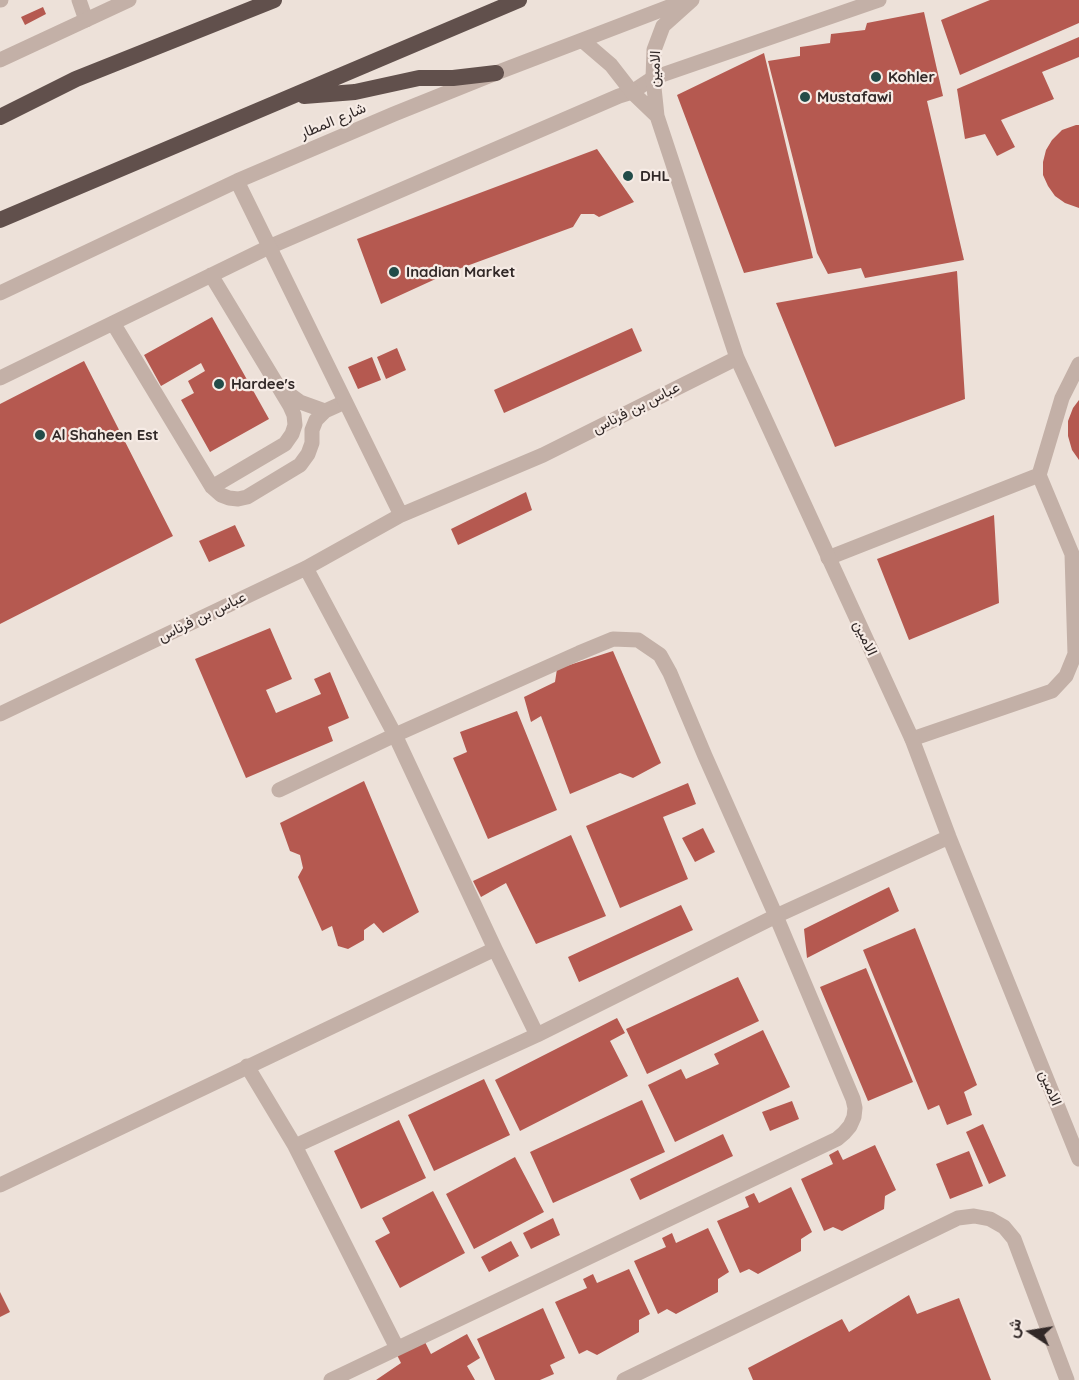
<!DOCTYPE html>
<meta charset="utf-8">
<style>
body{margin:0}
#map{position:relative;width:1079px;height:1380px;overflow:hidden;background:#ede1d9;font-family:Quicksand,Vazirmatn,sans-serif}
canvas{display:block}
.north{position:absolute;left:1001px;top:1302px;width:60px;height:60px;-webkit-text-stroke:4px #f6ebe5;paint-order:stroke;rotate:282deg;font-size:16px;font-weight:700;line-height:24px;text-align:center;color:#312827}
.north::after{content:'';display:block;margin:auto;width:21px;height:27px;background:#312827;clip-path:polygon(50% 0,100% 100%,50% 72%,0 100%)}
</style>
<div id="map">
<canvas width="1079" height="1380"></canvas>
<div class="north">ش</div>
</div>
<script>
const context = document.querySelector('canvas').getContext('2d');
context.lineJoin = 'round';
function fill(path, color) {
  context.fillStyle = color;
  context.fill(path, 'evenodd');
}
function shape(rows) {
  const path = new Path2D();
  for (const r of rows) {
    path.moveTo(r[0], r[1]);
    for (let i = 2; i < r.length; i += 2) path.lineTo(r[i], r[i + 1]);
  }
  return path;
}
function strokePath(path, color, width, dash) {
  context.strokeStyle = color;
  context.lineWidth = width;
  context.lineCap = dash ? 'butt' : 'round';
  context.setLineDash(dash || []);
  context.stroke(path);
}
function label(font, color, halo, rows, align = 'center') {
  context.font = font + ' Quicksand,Vazirmatn,sans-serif';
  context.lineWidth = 4.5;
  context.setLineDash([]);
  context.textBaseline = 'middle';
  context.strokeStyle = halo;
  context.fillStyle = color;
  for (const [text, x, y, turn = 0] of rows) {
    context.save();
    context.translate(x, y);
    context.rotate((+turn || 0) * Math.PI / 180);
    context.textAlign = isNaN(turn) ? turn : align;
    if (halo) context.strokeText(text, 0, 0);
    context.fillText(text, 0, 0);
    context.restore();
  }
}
fill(shape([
 [990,0,1079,0,1079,23,960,75,941,20],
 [43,7,46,14,25,25,21,17],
 [924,12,943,96,927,101,964,260,865,278,861,268,828,274,817,253,768,61,800,56,800,47,830,43,831,34,865,30,867,23],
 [1079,37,1079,57,1042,72,1054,99,1001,120,1015,147,997,156,985,134,965,139,957,89],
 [764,53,813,258,744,273,677,95],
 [1076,125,1079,125,1079,208,1065,203,1055,196,1048,186,1043,175,1043,162,1046,150,1052,140,1062,130],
 [597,149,634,202,599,217,594,214,581,214,573,227,453,271,381,304,357,239],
 [957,271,965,399,835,447,776,303],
 [212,317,269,419,210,452,181,400,194,393,188,381,205,371,201,363,161,386,144,355],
 [632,328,642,351,504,413,494,390],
 [397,348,406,370,386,379,377,357],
 [372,357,381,380,358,389,348,367],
 [84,361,173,536,0,624,0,404],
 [1079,400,1079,460,1072,450,1068,436,1068,421,1073,408],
 [526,492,532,510,458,545,451,529],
 [994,515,999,603,909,640,877,559],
 [235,525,245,546,209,562,199,541],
 [270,628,292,679,266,690,276,713,321,694,314,679,330,672,349,718,328,727,333,741,246,778,195,659],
 [613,651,661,763,633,778,620,773,570,794,541,716,531,722,524,697,555,682,557,669],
 [517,711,557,810,488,839,453,758,467,752,460,732],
 [364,781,419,912,383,933,374,923,364,930,364,940,348,949,338,946,332,926,322,931,298,877,303,868,300,855,290,851,280,823],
 [688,783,696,804,663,817,688,879,620,908,586,826],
 [703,828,715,852,695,862,682,838],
 [571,835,606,916,536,944,506,883,481,897,473,881],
 [889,887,899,911,807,958,804,929],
 [681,905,693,930,579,982,568,957],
 [915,928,977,1085,964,1092,972,1115,947,1125,939,1105,928,1110,863,950],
 [866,968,913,1082,868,1101,820,987],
 [738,977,759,1021,647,1074,626,1029],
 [617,1018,625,1033,610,1041,628,1076,520,1131,495,1080],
 [763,1030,790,1087,675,1142,648,1085,681,1069,686,1079,719,1064,714,1054],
 [484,1079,510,1135,434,1171,408,1115],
 [642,1100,665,1152,553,1203,530,1152],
 [792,1101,799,1119,770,1131,762,1112],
 [399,1120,426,1178,361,1209,334,1151],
 [983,1124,1006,1176,989,1184,966,1132],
 [723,1134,733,1156,640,1200,630,1179],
 [875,1145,896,1190,885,1196,884,1209,842,1231,833,1227,824,1231,801,1179,833,1164,829,1155,838,1150,843,1160],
 [969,1151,983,1186,950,1199,936,1164],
 [515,1157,544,1212,474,1249,446,1194],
 [791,1187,812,1232,801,1239,801,1251,758,1274,749,1269,740,1273,717,1221,749,1207,745,1197,754,1193,759,1203],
 [433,1191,465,1253,400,1288,375,1241,390,1233,382,1218],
 [553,1218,560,1235,531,1249,523,1233],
 [708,1228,729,1272,718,1279,718,1292,676,1314,667,1309,658,1314,634,1261,666,1247,662,1238,672,1233,676,1243],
 [511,1241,519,1256,489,1272,481,1257],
 [629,1269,650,1314,639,1320,639,1332,597,1355,587,1350,579,1354,555,1302,587,1288,583,1279,593,1274,597,1283],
 [0,1292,10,1312,0,1317],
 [909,1295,917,1314,959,1298,991,1380,753,1380,748,1368,842,1319,849,1332],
 [543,1308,565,1358,550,1365,554,1374,540,1380,495,1380,477,1339],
 [467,1334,480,1358,467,1366,475,1380,376,1380,401,1363,397,1355,424,1340,431,1354]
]), '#b55950');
strokePath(shape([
 [0,0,1,0],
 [79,0,86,20],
 [211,275,290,406,294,415,295,425,292,434,285,444,212,487],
 [113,323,212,487,221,495,229,498,238,499,247,497,300,465,308,454,312,443,312,430,316,420,325,411,345,402],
 [0,378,269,247,619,96,632,92,653,78,879,0],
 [285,391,300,402,325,411],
 [1039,475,1062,398,1079,364],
 [828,558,1039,475,1072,554,1075,654,1066,676,1052,691,912,739]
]), '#c3b0a7', 15);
strokePath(shape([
 [692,0,663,26,654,50,653,78,657,116,737,358,912,739,949,837,1079,1159],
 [583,41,611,65,632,92,657,116],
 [0,60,129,0],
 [237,181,401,515],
 [0,293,237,181,394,114,496,73,687,0],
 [306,568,395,735,495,949,537,1035],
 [0,714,306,568,401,515,543,455,737,358],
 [279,790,395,735,579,653,613,639,638,640,660,655,670,673,705,756,776,916,853,1099,855,1108,854,1117,850,1126,844,1133,837,1139,331,1380],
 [247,1066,295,1146,397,1348],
 [295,1146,537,1035,776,916,949,837],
 [0,1185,495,949],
 [624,1380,958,1218,974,1216,990,1219,1004,1227,1014,1239,1067,1380]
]), '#c3b0a7', 15);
strokePath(shape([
 [304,96,355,92,419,78,453,78,496,73],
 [0,117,76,79,274,0],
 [0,220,519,0]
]), '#61504c', 16);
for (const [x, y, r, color] of [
 [876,77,6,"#224c49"],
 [805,97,6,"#224c49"],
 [628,176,6,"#224c49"],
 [394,272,6,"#224c49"],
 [219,384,6,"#224c49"],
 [40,435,6,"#224c49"]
]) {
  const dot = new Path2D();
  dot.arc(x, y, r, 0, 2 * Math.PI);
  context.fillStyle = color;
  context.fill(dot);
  strokePath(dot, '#f6ebe5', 2);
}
label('15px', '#312827', '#f6ebe5', [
 ["الامين",655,69,-88],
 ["شارع المطار",333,121,-23],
 ["عباس بن فرناس",636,408,-27],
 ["عباس بن فرناس",202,617,-26],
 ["الامين",865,638,65],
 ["الامين",1050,1088,68]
]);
label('bold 15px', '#312827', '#f6ebe5', [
 ["Kohler",888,77],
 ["Mustafawi",817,97],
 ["DHL",640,176],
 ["Inadian Market",406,272],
 ["Hardee's",231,384],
 ["Al Shaheen Est",52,435]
], 'left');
</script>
